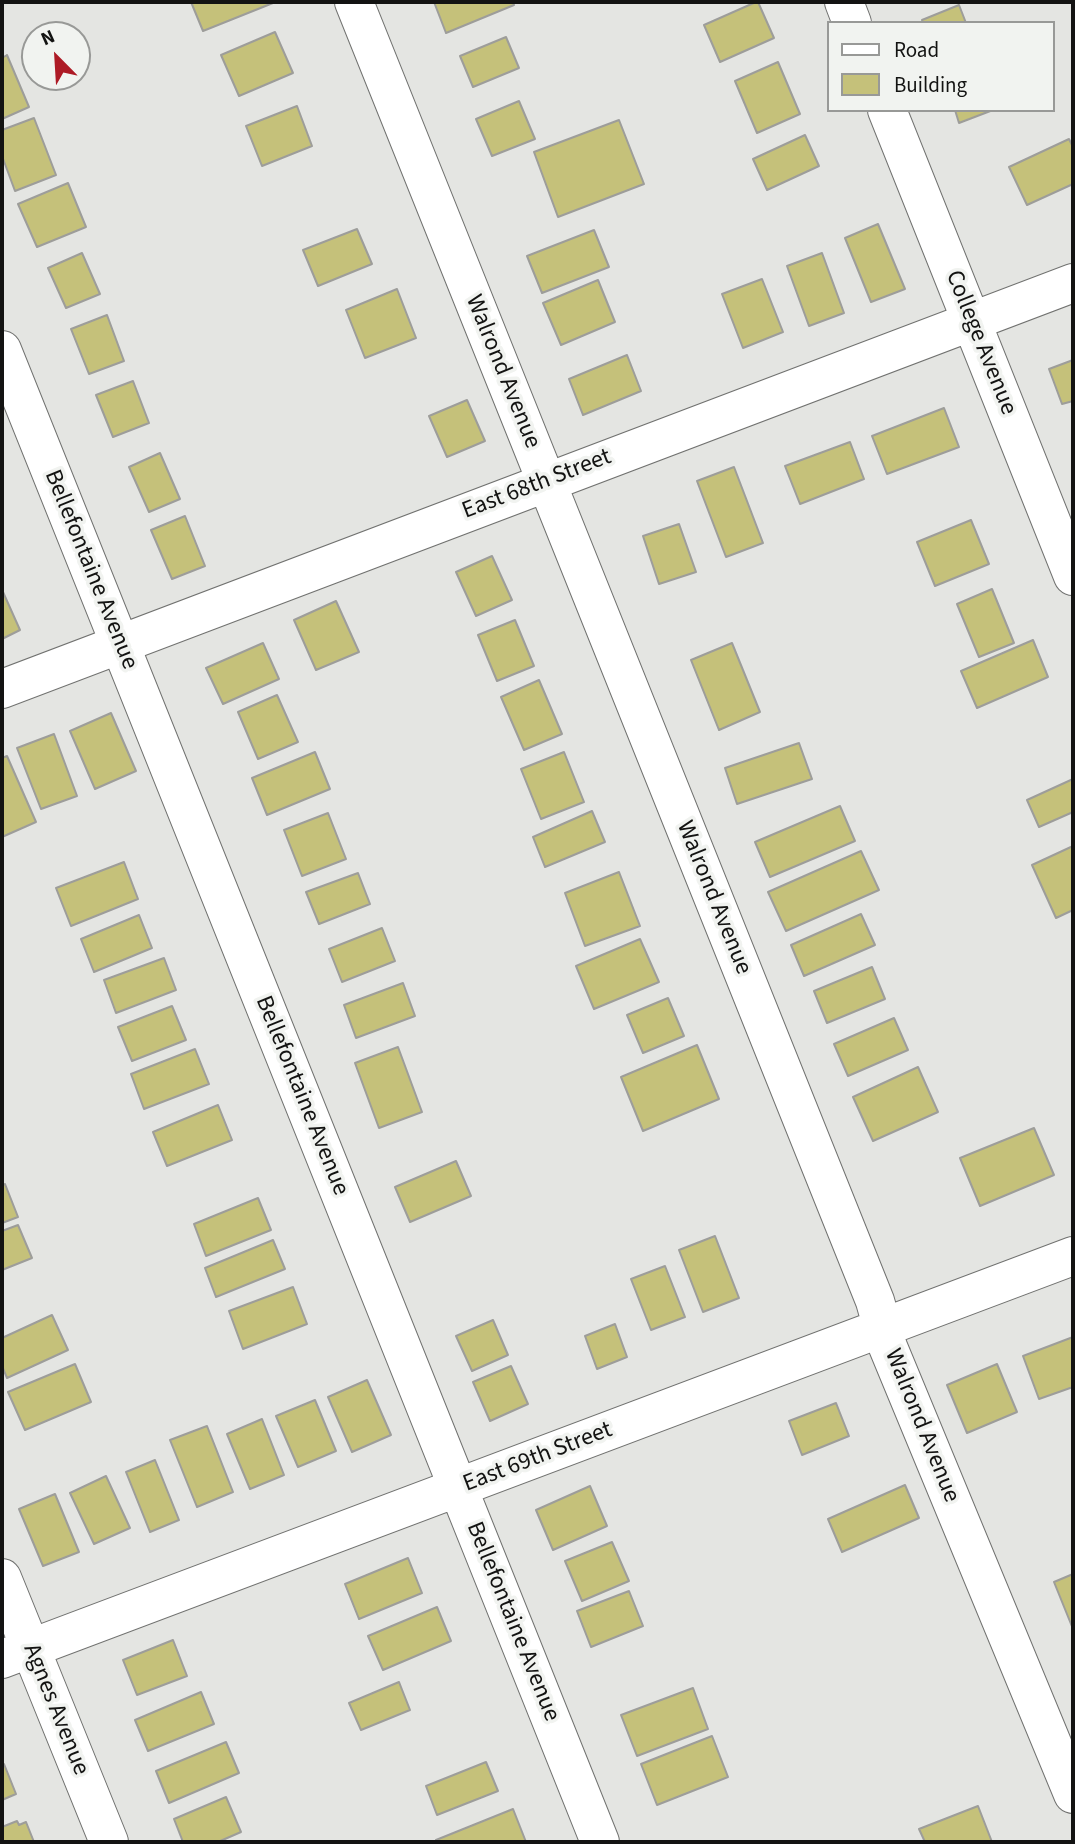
<!DOCTYPE html>
<style>
body{margin:0}
#map{position:relative;width:1075px;height:1844px;overflow:hidden;background:#e4e5e2;font-family:"Source Sans 3",sans-serif}
canvas{display:block}
.frame{position:absolute;inset:0;border:4px solid #131312;pointer-events:none}
.legend{position:absolute;left:827px;top:21px;width:228px;height:91px;box-sizing:border-box;background:#f1f3f0;border:2px solid #989997;margin:0;padding:9px 12px;list-style:none;font-size:21px;color:#131312}
.legend li{display:flex;align-items:center;gap:14px;height:35px}
.legend b{width:35px;border:2px solid #989997}
.north{position:absolute;left:21px;top:21px;width:70px;height:70px;box-sizing:border-box;background:#f1f3f0;border:2px solid #989997;border-radius:50%;rotate:336deg;font-size:19px;font-weight:700;line-height:28px;text-align:center;color:#131312}
.north::after{content:'';display:block;margin:auto;width:24px;height:32px;background:#ad1a25;clip-path:polygon(50% 0,100% 100%,50% 72%,0 100%)}
</style>
<div id="map">
<canvas width="1075" height="1844"></canvas>
<div class="frame"></div>
<ul class="legend">
<li><b style="height:9px;background:#fff"></b>Road</li>
<li><b style="height:19px;background:#c5c17a"></b>Building</li>
</ul>
<div class="north">N</div>
</div>
<script>
const context = document.querySelector('canvas').getContext('2d');
context.lineJoin = 'round';
function fill(path, color) {
  context.fillStyle = color;
  context.fill(path, 'evenodd');
}
function shape(rows) {
  const path = new Path2D();
  for (const r of rows) {
    path.moveTo(r[0], r[1]);
    for (let i = 2; i < r.length; i += 2) path.lineTo(r[i], r[i + 1]);
  }
  return path;
}
function strokePath(path, color, width, dash) {
  context.strokeStyle = color;
  context.lineWidth = width;
  context.lineCap = dash ? 'butt' : 'round';
  context.setLineDash(dash || []);
  context.stroke(path);
}
function label(font, color, halo, rows, align = 'center') {
  context.font = font + ' "Source Sans 3",sans-serif';
  context.lineWidth = 7;
  context.setLineDash([]);
  context.textBaseline = 'middle';
  context.strokeStyle = halo;
  context.fillStyle = color;
  for (const [text, x, y, turn = 0] of rows) {
    context.save();
    context.translate(x, y);
    context.rotate((+turn || 0) * Math.PI / 180);
    context.textAlign = isNaN(turn) ? turn : align;
    if (halo) context.strokeText(text, 0, 0);
    context.fillText(text, 0, 0);
    context.restore();
  }
}
const building = shape([
 [191,2,273,2,273,3,203,31,191,2],
 [434,2,513,2,514,5,446,33,434,2],
 [756,2,758,2,774,38,720,62,704,25,756,2],
 [959,5,966,23,923,23,922,20,959,5],
 [275,32,293,73,239,96,221,55,275,32],
 [506,37,519,68,473,87,460,56,506,37],
 [7,55,29,107,2,119,2,58,7,55],
 [778,62,800,114,757,133,735,81,778,62],
 [519,101,535,139,492,156,476,119,519,101],
 [297,106,312,146,262,166,246,126,297,106],
 [955,110,993,110,959,123,955,110],
 [34,118,56,175,15,191,2,156,2,130,34,118],
 [619,120,644,184,558,217,534,152,619,120],
 [805,135,819,166,767,190,753,159,805,135],
 [1069,139,1073,147,1073,184,1027,205,1009,167,1069,139],
 [68,183,86,227,37,247,18,204,68,183],
 [878,224,905,289,871,302,845,238,878,224],
 [357,229,372,264,318,286,303,250,357,229],
 [594,230,609,267,542,293,527,256,594,230],
 [82,253,100,294,66,308,48,268,82,253],
 [822,253,844,313,809,326,787,266,822,253],
 [762,279,783,332,743,348,722,294,762,279],
 [598,280,615,322,561,345,543,303,598,280],
 [397,289,416,338,365,358,346,310,397,289],
 [107,315,124,361,89,374,71,329,107,315],
 [627,355,641,391,583,415,569,379,627,355],
 [1073,360,1073,401,1062,404,1049,369,1073,360],
 [133,381,149,423,113,437,96,395,133,381],
 [467,400,485,441,447,457,429,416,467,400],
 [944,408,959,447,887,474,872,436,944,408],
 [850,442,864,479,800,504,785,466,850,442],
 [160,453,180,499,149,512,129,467,160,453],
 [734,467,763,543,726,557,697,481,734,467],
 [185,516,205,566,172,579,151,530,185,516],
 [971,520,989,564,935,586,917,542,971,520],
 [679,524,696,572,659,584,643,536,679,524],
 [492,556,512,600,476,616,456,572,492,556],
 [992,589,1014,643,979,657,957,604,992,589],
 [3,592,20,630,2,639,2,593,3,592],
 [336,601,359,652,316,670,294,620,336,601],
 [515,620,534,666,497,681,478,635,515,620],
 [1033,640,1048,677,977,708,961,671,1033,640],
 [263,643,279,679,223,704,206,668,263,643],
 [732,643,760,712,719,730,691,660,732,643],
 [539,680,562,734,524,750,501,697,539,680],
 [277,695,298,742,258,759,238,712,277,695],
 [111,713,136,771,95,789,70,731,111,713],
 [54,734,77,796,41,809,17,748,54,734],
 [799,743,812,779,737,804,725,768,799,743],
 [315,752,330,789,267,815,252,778,315,752],
 [564,752,584,802,541,819,521,769,564,752],
 [7,756,36,822,2,837,2,758,7,756],
 [1073,779,1073,812,1039,827,1027,800,1073,779],
 [840,806,855,841,770,877,755,842,840,806],
 [592,811,605,842,545,867,533,837,592,811],
 [328,813,346,859,302,876,284,830,328,813],
 [1073,846,1073,910,1056,918,1032,865,1073,846],
 [861,851,879,890,786,931,768,892,861,851],
 [124,862,138,899,71,926,56,888,124,862],
 [619,872,640,926,585,946,565,893,619,872],
 [358,873,370,904,319,924,306,892,358,873],
 [861,914,875,945,804,976,791,945,861,914],
 [139,915,152,948,94,972,81,939,139,915],
 [382,928,395,961,342,982,329,949,382,928],
 [640,939,659,982,594,1009,576,966,640,939],
 [164,958,176,990,116,1013,104,980,164,958],
 [872,967,885,999,827,1023,814,991,872,967],
 [403,983,415,1016,356,1038,344,1005,403,983],
 [668,998,684,1036,643,1053,627,1015,668,998],
 [172,1006,186,1040,132,1061,118,1027,172,1006],
 [894,1018,908,1050,848,1076,834,1044,894,1018],
 [697,1045,719,1099,643,1131,621,1077,697,1045],
 [398,1047,422,1112,379,1128,355,1063,398,1047],
 [195,1049,209,1084,144,1109,131,1074,195,1049],
 [918,1067,938,1112,873,1141,853,1097,918,1067],
 [218,1105,232,1140,167,1166,153,1132,218,1105],
 [1034,1128,1054,1175,980,1206,960,1158,1034,1128],
 [456,1161,471,1196,410,1222,395,1187,456,1161],
 [5,1184,18,1217,2,1223,2,1185,5,1184],
 [258,1198,271,1230,206,1256,194,1224,258,1198],
 [18,1225,32,1258,2,1270,2,1231,18,1225],
 [715,1236,739,1298,703,1312,679,1250,715,1236],
 [273,1240,285,1269,216,1297,205,1268,273,1240],
 [665,1266,685,1317,651,1330,631,1279,665,1266],
 [293,1287,307,1324,243,1349,229,1311,293,1287],
 [52,1315,68,1350,7,1378,2,1366,2,1338,52,1315],
 [493,1320,508,1355,472,1371,456,1336,493,1320],
 [615,1324,627,1357,597,1369,585,1336,615,1324],
 [1073,1337,1073,1387,1039,1399,1023,1356,1073,1337],
 [75,1364,91,1402,25,1430,8,1392,75,1364],
 [997,1364,1017,1412,967,1433,947,1385,997,1364],
 [511,1366,528,1404,490,1421,473,1382,511,1366],
 [367,1380,391,1435,352,1452,328,1397,367,1380],
 [315,1400,336,1451,298,1467,276,1416,315,1400],
 [836,1403,849,1436,802,1455,789,1421,836,1403],
 [262,1419,284,1475,250,1489,227,1434,262,1419],
 [207,1426,233,1492,197,1507,170,1440,207,1426],
 [155,1460,179,1520,150,1532,126,1472,155,1460],
 [106,1476,130,1528,94,1544,70,1493,106,1476],
 [905,1485,919,1518,842,1552,828,1519,905,1485],
 [590,1486,607,1526,553,1550,536,1510,590,1486],
 [55,1494,79,1552,43,1566,19,1509,55,1494],
 [612,1542,629,1581,582,1601,565,1561,612,1542],
 [408,1558,422,1593,359,1619,345,1584,408,1558],
 [1073,1574,1073,1629,1054,1582,1073,1574],
 [629,1591,643,1626,591,1647,577,1611,629,1591],
 [437,1607,451,1641,383,1670,368,1636,437,1607],
 [173,1640,187,1676,137,1695,123,1660,173,1640],
 [399,1682,410,1710,361,1730,349,1703,399,1682],
 [693,1688,708,1729,637,1756,621,1715,693,1688],
 [201,1692,214,1724,148,1751,135,1720,201,1692],
 [712,1736,728,1777,657,1805,641,1764,712,1736],
 [226,1742,239,1773,169,1803,156,1771,226,1742],
 [486,1762,498,1791,437,1815,426,1786,486,1762],
 [2,1764,4,1764,16,1794,2,1800,2,1764],
 [226,1797,241,1832,218,1842,183,1842,174,1819,226,1797],
 [978,1806,992,1842,925,1842,919,1829,978,1806],
 [513,1809,526,1842,437,1842,436,1840,513,1809],
 [17,1821,19,1825,26,1822,34,1842,2,1842,2,1827,17,1821]
]);
fill(building, '#c5c17a');
strokePath(building, '#9d9d9a', 2);
const minor = shape([
 [354,2,875,1301,888,1347,1073,1794],
 [844,2,852,23],
 [887,110,1073,576],
 [2,350,600,1842],
 [2,689,1073,283],
 [2,1578,109,1842],
 [2,1659,1073,1256]
]);
strokePath(minor, '#717270', 40);
strokePath(minor, '#fff', 38);
label('24px', '#131312', '#f1f3f0', [
 ["College Avenue",980,343,68],
 ["Walrond Avenue",502,372,68],
 ["East 68th Street",537,485,-21],
 ["Bellefontaine Avenue",90,570,68],
 ["Walrond Avenue",713,898,68],
 ["Bellefontaine Avenue",301,1096,68],
 ["Walrond Avenue",921,1426,68],
 ["East 69th Street",538,1458,-21],
 ["Bellefontaine Avenue",512,1622,68],
 ["Agnes Avenue",55,1710,68]
]);
</script>
